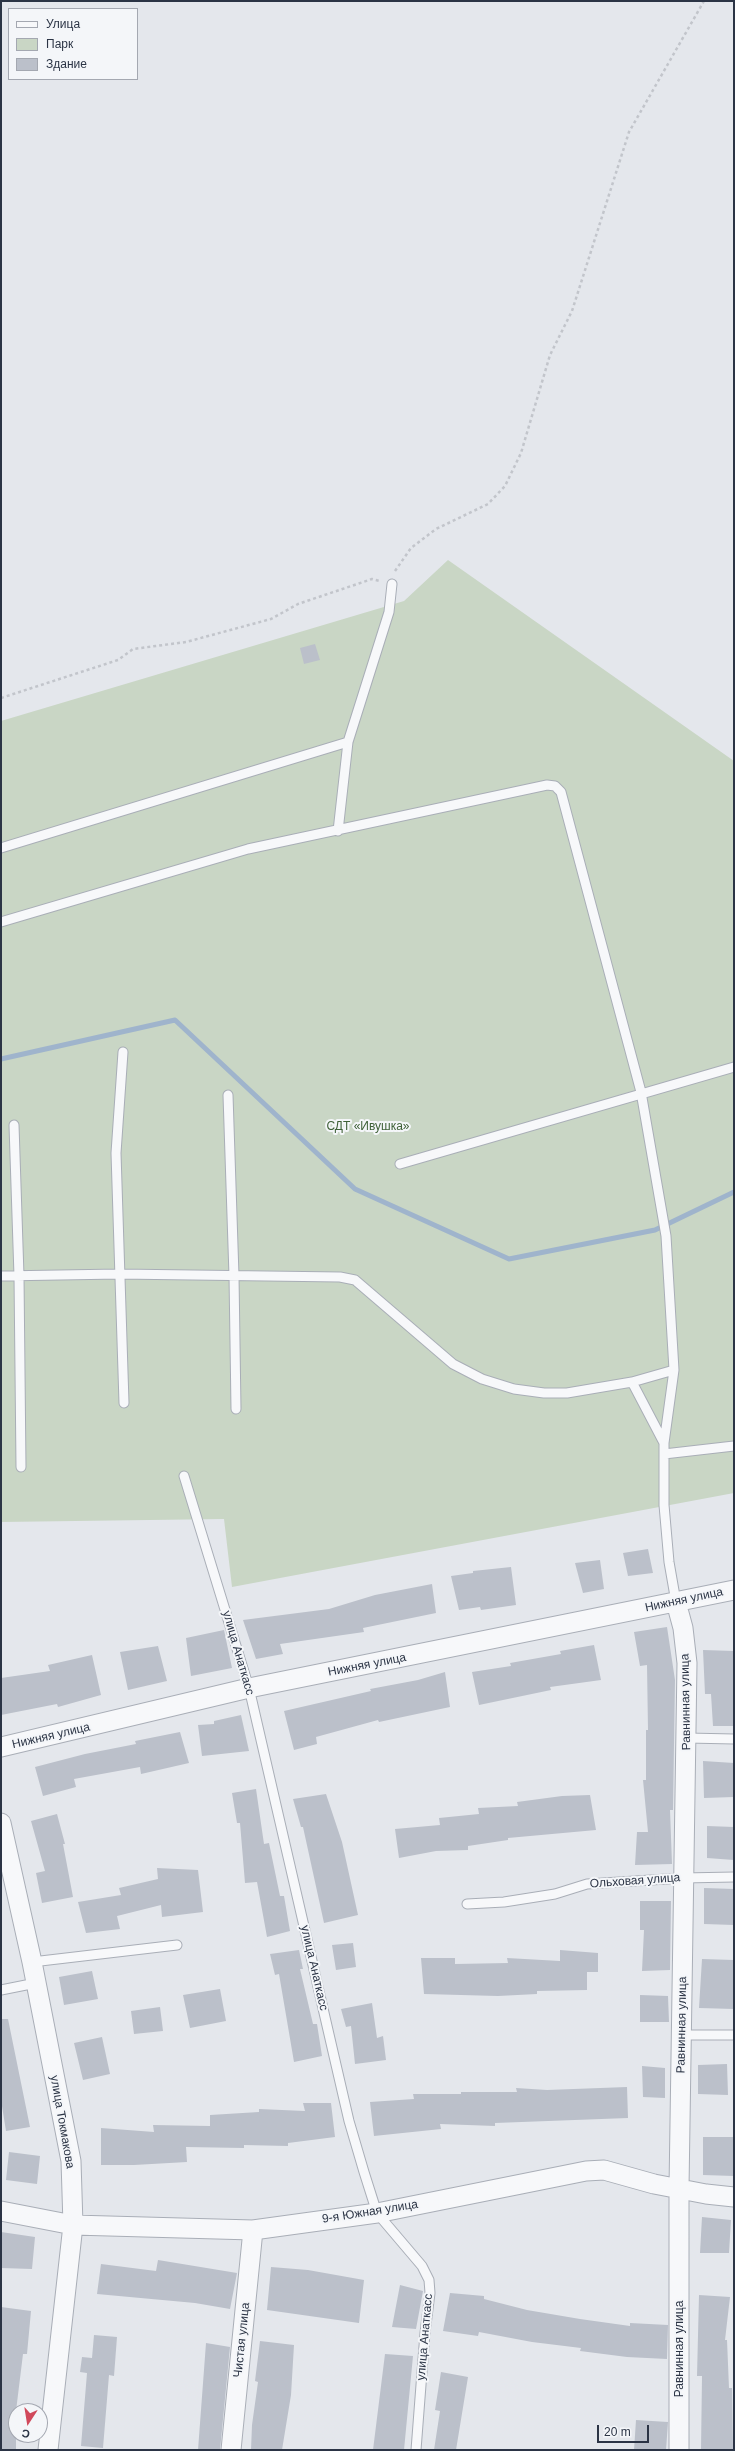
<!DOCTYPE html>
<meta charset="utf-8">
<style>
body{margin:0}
#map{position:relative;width:735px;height:2451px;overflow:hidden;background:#e4e7ec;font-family:Helvetica,sans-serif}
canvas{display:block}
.frame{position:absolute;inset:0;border:2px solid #2b3445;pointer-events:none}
.legend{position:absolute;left:8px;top:8px;width:130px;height:72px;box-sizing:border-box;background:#f4f6f9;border:1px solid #a4a8b1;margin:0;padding:5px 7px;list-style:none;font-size:12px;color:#2b3445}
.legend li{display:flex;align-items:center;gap:8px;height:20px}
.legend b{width:20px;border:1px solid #a4a8b1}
.north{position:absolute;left:8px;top:2403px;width:40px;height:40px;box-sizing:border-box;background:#f4f6f9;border:1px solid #a4a8b1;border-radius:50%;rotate:192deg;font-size:11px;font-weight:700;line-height:16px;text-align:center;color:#2b3445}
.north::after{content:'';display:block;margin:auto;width:14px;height:18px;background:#d1495b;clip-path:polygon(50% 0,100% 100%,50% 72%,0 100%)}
.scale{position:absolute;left:597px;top:2425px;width:52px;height:18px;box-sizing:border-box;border:2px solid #2b3445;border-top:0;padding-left:5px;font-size:12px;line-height:14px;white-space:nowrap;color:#2b3445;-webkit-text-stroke:3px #f4f6f9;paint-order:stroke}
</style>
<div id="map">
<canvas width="735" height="2451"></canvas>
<div class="frame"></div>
<ul class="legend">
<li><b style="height:5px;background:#f7f8fa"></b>Улица</li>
<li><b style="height:11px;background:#c9d6c5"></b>Парк</li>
<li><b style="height:11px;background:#bbc0ca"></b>Здание</li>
</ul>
<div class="north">С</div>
<div class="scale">20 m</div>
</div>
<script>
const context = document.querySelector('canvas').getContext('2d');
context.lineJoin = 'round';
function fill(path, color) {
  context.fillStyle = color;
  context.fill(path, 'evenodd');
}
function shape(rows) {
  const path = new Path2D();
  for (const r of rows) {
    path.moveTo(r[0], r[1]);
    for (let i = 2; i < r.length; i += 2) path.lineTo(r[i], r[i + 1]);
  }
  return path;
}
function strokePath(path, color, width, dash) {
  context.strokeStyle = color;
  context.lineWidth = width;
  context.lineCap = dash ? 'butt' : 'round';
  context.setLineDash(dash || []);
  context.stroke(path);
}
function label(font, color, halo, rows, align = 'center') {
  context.font = font + ' Helvetica,sans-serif';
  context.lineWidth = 4;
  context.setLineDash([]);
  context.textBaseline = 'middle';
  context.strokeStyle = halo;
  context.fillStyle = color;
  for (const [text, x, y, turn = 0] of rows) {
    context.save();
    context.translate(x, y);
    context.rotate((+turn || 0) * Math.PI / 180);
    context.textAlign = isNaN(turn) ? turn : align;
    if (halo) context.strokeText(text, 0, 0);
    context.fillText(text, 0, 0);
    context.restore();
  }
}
fill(shape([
 [448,560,734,761,734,1493,232,1587,224,1519,1,1522,1,721,404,601]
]), '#c9d6c5');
strokePath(shape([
 [1,1059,175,1020,355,1189,509,1259,655,1230,734,1192]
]), '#9fb4cc', 5);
fill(shape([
 [315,644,320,660,304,664,300,648],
 [648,1549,653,1573,628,1576,623,1553],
 [600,1560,604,1589,583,1593,575,1563],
 [511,1567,516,1605,481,1610,480,1607,459,1610,451,1576,473,1573,473,1571],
 [432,1584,436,1613,363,1628,364,1632,280,1644,283,1654,256,1659,243,1620,329,1609,375,1595],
 [667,1627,675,1680,673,1810,670,1810,672,1864,635,1865,637,1832,648,1832,643,1780,646,1780,646,1730,648,1730,647,1665,640,1666,634,1632],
 [224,1630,232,1668,191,1676,186,1638],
 [594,1645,601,1680,550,1687,551,1690,479,1705,472,1672,511,1666,510,1663,561,1654,560,1651],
 [158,1646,167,1681,128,1690,120,1652],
 [703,1650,734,1651,734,1726,713,1726,711,1694,705,1694],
 [92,1655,101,1695,58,1707,57,1704,1,1715,1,1678,50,1671,48,1665],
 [445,1672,450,1707,379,1722,378,1720,316,1737,317,1744,294,1750,284,1711,371,1691,370,1689,418,1680],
 [241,1715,249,1751,202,1756,198,1725,214,1724,214,1721],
 [180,1732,189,1763,141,1774,140,1767,74,1779,76,1787,43,1796,35,1767,85,1754,136,1744,135,1741],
 [703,1761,734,1763,734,1797,704,1798],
 [256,1789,264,1844,269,1843,280,1896,284,1896,290,1931,267,1937,257,1882,245,1883,240,1823,237,1823,232,1793],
 [326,1794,342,1842,358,1915,324,1923,303,1827,301,1827,293,1799],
 [590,1795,596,1830,508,1838,508,1840,468,1846,468,1850,436,1851,399,1858,395,1829,440,1825,439,1818,479,1814,478,1808,518,1806,517,1802,562,1796],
 [57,1814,65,1844,63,1844,73,1897,42,1903,36,1873,45,1871,31,1821],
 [707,1826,734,1827,734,1860,707,1858],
 [157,1868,198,1870,203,1912,162,1917,161,1905,117,1916,120,1929,86,1933,78,1902,121,1895,119,1888,158,1879],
 [704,1888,734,1889,734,1925,704,1924],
 [640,1901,671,1901,670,1970,642,1971,644,1930,640,1930],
 [353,1943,356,1967,336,1970,332,1945],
 [299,1950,303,1969,300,1969,313,2024,317,2024,322,2056,294,2062,279,1974,275,1975,270,1954],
 [560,1950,598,1953,598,1972,587,1972,587,1990,537,1991,537,1994,498,1996,424,1994,421,1958,455,1958,455,1964,508,1963,507,1958,560,1961],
 [702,1959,734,1960,734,2009,699,2008],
 [92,1971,98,1999,64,2005,59,1977],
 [220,1989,226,2021,190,2028,183,1995],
 [640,1995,668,1996,669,2022,640,2022],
 [372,2003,377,2038,383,2036,386,2060,355,2064,351,2026,346,2027,341,2009],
 [160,2007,163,2031,134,2034,131,2011],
 [1,2019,8,2019,30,2127,6,2131,1,2100],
 [102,2037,110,2074,83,2080,74,2043],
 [727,2064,728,2095,698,2094,698,2065],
 [642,2066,665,2068,665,2098,643,2097],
 [627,2087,628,2118,495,2123,495,2126,440,2124,441,2129,374,2136,370,2102,414,2099,413,2094,461,2094,461,2092,517,2092,516,2088,547,2090],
 [303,2103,331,2103,335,2137,288,2143,288,2146,244,2145,244,2148,186,2147,187,2162,134,2165,101,2165,101,2128,154,2132,153,2125,210,2126,210,2115,259,2112,259,2109,305,2111],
 [703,2137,734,2137,734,2176,703,2175],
 [9,2152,40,2156,37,2184,6,2180],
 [702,2217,731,2220,729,2253,700,2253],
 [1,2232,35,2237,32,2269,1,2268],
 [158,2260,237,2273,230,2309,195,2303,97,2294,101,2264,156,2271],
 [271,2267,308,2270,364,2280,359,2323,267,2310],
 [400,2285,423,2291,416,2329,392,2327],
 [450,2293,484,2296,484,2299,527,2310,580,2319,630,2326,630,2323,668,2325,667,2359,627,2357,580,2351,581,2348,532,2342,479,2332,478,2336,443,2331],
 [699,2295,730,2297,725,2340,727,2340,729,2388,732,2388,733,2450,701,2450,702,2376,697,2376],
 [1,2307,31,2311,27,2354,23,2354,16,2411,16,2450,1,2450],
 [94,2335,117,2337,114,2376,109,2375,103,2448,81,2446,87,2373,80,2372,82,2357,92,2358],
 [260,2341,294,2345,291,2395,282,2450,251,2450,252,2425,258,2382,255,2381],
 [206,2343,230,2347,220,2450,198,2450],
 [385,2354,413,2356,404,2450,373,2450],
 [441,2372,468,2377,456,2450,434,2450,440,2411,435,2410],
 [636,2420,668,2422,666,2450,634,2450]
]), '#bbc0ca');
const service = shape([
 [338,831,348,742,389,612,392,584],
 [1,848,348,742],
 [1,922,248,849,547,785,555,786,561,792,641,1092,666,1236,674,1370,664,1443,664,1505,669,1562,676,1602],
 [123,1052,116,1153,124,1403],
 [228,1095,234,1276,236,1409],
 [14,1125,19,1276,21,1467],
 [400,1164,734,1067],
 [1,1276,119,1274,340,1277,355,1280,453,1364,482,1379,514,1389,544,1393,567,1393,632,1382,674,1370],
 [632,1382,664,1443],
 [664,1454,734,1446],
 [184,1476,249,1688,349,2121,364,2172,377,2213,422,2266,429,2280,430,2293,425,2333,416,2450],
 [687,1738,734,1739],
 [467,1904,504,1902,555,1894,587,1884,683,1878,734,1877],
 [32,1962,177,1945],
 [1,1990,36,1983],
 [681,2035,734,2035]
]);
const minor = shape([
 [676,1602,683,1628,687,1663,679,2188,679,2450],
 [1,1747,249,1688,734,1590],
 [1,1823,32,1962,71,2161,73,2225,48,2450],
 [1,2211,73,2225,253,2230,377,2213,586,2171,604,2170,654,2184,706,2194,734,2197],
 [231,2450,253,2230]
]);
strokePath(service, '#a9aeb7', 11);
strokePath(minor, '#a9aeb7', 21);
strokePath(shape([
 [395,571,411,548,436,529,488,504,505,486,521,453,550,355,572,311,629,132,704,1],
 [1,698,118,660,133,649,186,642,271,619,298,604,372,579,380,581]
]), '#c2c5cb', 2.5, [3, 3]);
strokePath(service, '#f7f8fa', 9);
strokePath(minor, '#f7f8fa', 19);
label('12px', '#3f6138', '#f4f6f9', [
 ["СДТ «Ивушка»",368,1127]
]);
label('12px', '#2b3445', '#f4f6f9', [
 ["Нижняя улица",684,1600,-12],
 ["улица Анаткасс",238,1653,74],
 ["Нижняя улица",367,1665,-11],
 ["Равнинная улица",686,1702,-91],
 ["Нижняя улица",51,1736,-13],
 ["Ольховая улица",635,1881,-4],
 ["улица Анаткасс",314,1968,77],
 ["Равнинная улица",682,2025,-89],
 ["улица Токмакова",62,2122,80],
 ["9-я Южная улица",370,2212,-9],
 ["улица Анаткасс",425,2337,-85],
 ["Чистая улица",242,2340,-84],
 ["Равнинная улица",680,2349,-90]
]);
</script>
